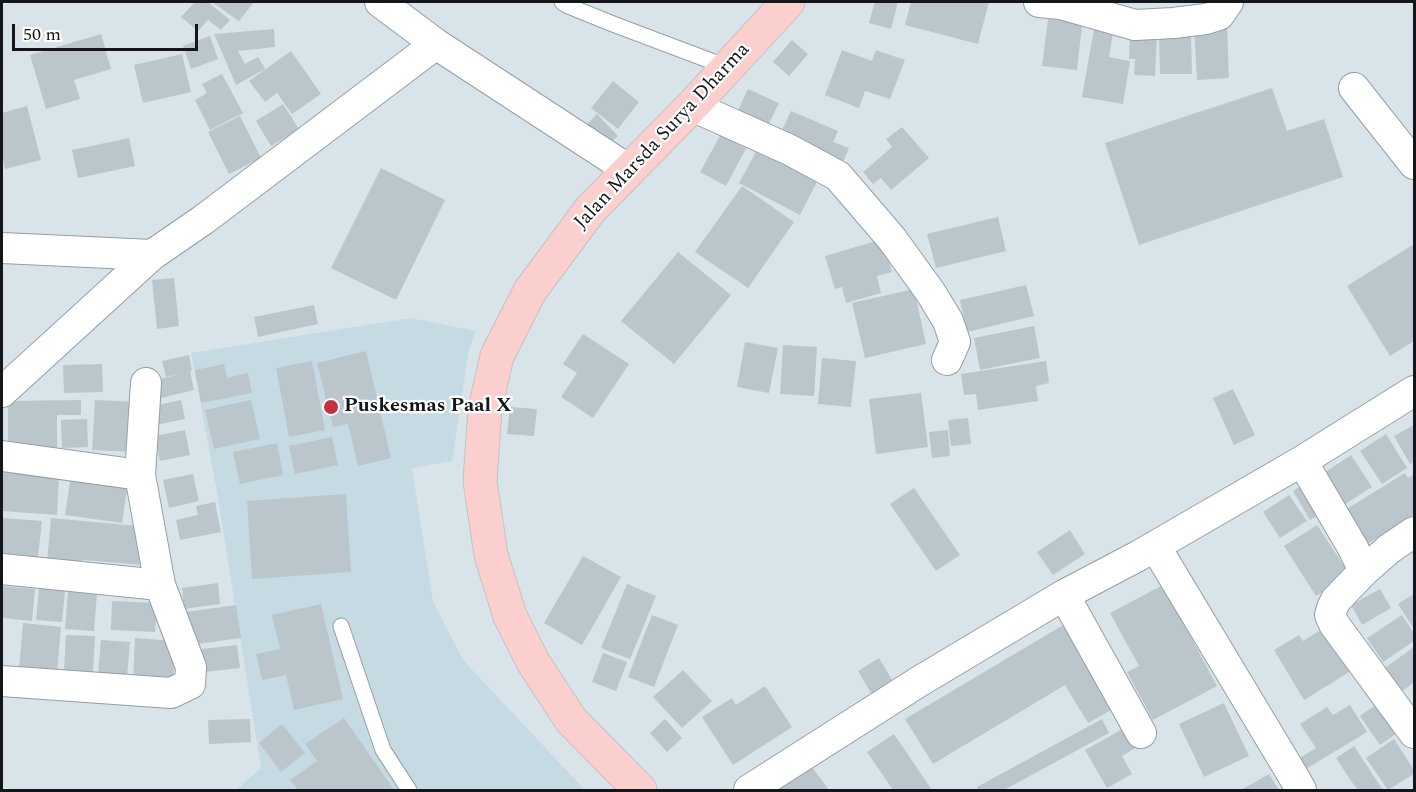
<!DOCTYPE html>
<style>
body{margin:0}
#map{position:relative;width:1416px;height:792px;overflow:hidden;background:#d9e4ea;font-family:Spectral,serif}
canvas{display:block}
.frame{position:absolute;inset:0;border:3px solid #131719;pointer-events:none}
.scale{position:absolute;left:12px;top:24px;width:186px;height:27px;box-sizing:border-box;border:3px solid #131719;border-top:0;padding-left:8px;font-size:18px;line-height:21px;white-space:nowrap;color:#131719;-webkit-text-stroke:4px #fff;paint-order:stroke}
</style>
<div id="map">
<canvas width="1416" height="792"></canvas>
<div class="frame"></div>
<div class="scale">50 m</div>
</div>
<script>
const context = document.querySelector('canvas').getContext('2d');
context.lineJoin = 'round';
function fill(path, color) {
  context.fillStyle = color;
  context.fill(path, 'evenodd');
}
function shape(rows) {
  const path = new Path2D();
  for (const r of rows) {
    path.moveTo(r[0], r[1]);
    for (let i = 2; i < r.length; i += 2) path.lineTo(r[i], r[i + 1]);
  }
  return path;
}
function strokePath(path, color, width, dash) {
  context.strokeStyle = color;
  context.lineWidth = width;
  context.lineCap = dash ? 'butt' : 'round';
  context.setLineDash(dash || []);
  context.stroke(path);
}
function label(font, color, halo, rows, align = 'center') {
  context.font = font + ' Spectral,serif';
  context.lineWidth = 4.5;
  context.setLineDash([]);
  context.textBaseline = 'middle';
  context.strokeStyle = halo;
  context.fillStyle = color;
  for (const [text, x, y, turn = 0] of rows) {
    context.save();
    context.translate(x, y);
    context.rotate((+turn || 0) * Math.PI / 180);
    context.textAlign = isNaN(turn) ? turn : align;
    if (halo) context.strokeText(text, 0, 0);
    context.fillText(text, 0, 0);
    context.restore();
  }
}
fill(shape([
 [411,318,476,331,469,349,452,461,412,468,433,602,463,660,585,790,236,790,261,768,217,492,191,353]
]), '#c6dae3');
fill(shape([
 [195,2,208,2,230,20,221,30,208,20,198,31,181,17],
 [212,2,254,2,239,21],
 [875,2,898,2,891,29,869,23],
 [911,2,989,2,978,44,905,25],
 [1049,12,1083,16,1077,70,1042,66],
 [1227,26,1229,78,1197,80,1194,28],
 [274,29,275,47,238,51,245,64,258,57,265,69,236,85,214,34],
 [1094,29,1113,33,1109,57,1130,61,1123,104,1082,97],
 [101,34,111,69,74,80,80,99,46,109,30,55],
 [1130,35,1157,37,1155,76,1134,75,1135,59,1129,59],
 [1159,35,1191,35,1192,74,1160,74],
 [210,36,218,59,191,69,183,46],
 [792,40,808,54,789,76,773,62],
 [842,50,872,61,876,50,905,60,890,99,865,91,859,108,825,95],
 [291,51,321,94,292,114,277,93,265,102,249,81],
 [182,54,191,92,143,103,134,65],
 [222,74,243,113,210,130,195,100,207,93,202,84],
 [613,81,639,102,618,129,591,108],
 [1272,88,1287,131,1324,119,1343,177,1139,245,1105,143],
 [748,89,779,103,763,136,733,121],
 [283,104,299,129,271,146,256,121],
 [27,106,41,160,5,169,2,155,2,113],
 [791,111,838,131,833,142,849,148,843,162,776,143],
 [597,114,618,136,606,147,585,126],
 [240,116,261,158,229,174,208,132],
 [726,125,751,139,726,186,700,172],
 [902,127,929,158,891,190,881,178,873,184,863,172,892,147,886,139],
 [129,138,135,166,78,178,72,150],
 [763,139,823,170,800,215,739,183],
 [381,168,445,200,396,300,331,268],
 [742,186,794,222,748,288,695,252],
 [998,217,1006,251,936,268,927,234],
 [883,239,892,272,877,276,881,293,846,303,842,287,835,289,825,256],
 [1414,244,1414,341,1390,356,1347,286],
 [678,252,731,295,674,364,621,321],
 [174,278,179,326,157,329,152,280],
 [1026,285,1034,316,967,332,960,300],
 [914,289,926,344,865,358,852,303],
 [314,305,318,324,258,337,254,317],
 [1034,326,1040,358,980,370,974,338],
 [583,334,629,364,593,418,561,397,577,373,563,364],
 [745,342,778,348,769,393,737,387],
 [783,345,817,347,814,396,780,394],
 [366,351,391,458,358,466,348,424,333,427,317,363],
 [189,355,192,371,190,371,194,390,157,399,152,381,181,374,166,377,162,361],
 [822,358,856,361,851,407,818,404],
 [312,361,325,430,289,437,276,368],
 [1046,361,1049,383,1036,386,1038,401,978,410,976,394,964,395,961,374],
 [102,364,103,392,64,393,63,365],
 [224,364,227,378,248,373,252,393,201,403,195,370],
 [1233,389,1255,435,1234,445,1213,398],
 [921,393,928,447,876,454,869,399],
 [81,400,81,415,57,415,57,448,8,448,8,401],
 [95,400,138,402,135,452,92,450],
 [181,400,185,419,156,425,152,406],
 [251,400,260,439,214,449,205,410],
 [510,407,537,409,534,436,507,434],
 [968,418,971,444,951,446,948,420],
 [87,419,88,447,62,448,61,420],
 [1414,425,1414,462,1410,464,1394,436],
 [185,430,190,455,160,461,155,436],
 [948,430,950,456,932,458,929,432],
 [1386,434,1407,468,1382,484,1360,451],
 [332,437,338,465,295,474,289,446],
 [277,443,283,475,240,484,233,452],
 [1351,455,1372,487,1344,505,1324,473],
 [2,473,59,476,57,515,2,511],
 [1405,473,1408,478,1414,474,1414,515,1366,545,1345,510],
 [193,474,199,501,169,508,163,480],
 [71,475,128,483,122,523,65,515],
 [1311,480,1328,509,1310,520,1293,491],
 [914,488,960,555,936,571,890,504],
 [346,494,351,572,252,579,247,501],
 [1289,495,1307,521,1280,538,1263,512],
 [215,502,221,532,180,540,176,520,198,515,196,506],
 [2,518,42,521,38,557,2,554],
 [51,518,149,527,145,565,82,560,81,565,47,562],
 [1317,525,1350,575,1316,596,1284,546],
 [1070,530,1085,554,1053,575,1037,552],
 [583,556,621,577,582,645,544,623],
 [218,583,220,604,184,609,182,588],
 [627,584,656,596,630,659,601,648],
 [1163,585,1217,686,1153,720,1127,672,1139,666,1110,613],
 [2,586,35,589,32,621,2,618],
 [39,588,65,591,62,622,36,620],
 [1380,589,1391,608,1362,625,1351,605],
 [68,591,97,593,94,631,65,629],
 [1414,594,1414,629,1398,604],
 [112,601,157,603,155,632,111,630],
 [321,604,343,699,294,710,286,675,262,680,256,654,280,649,272,615],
 [236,605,241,638,190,645,186,612],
 [652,615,678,625,654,687,628,677],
 [1402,615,1414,633,1414,641,1383,662,1367,638],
 [1070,621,1120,705,1088,723,1065,685,933,764,905,719],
 [23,623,61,627,57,673,19,669],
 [1327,626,1354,669,1304,700,1274,650,1299,635,1303,641],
 [66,635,95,636,93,672,64,671],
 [135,638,175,641,173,685,133,683],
 [101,640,130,642,127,676,98,674],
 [237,645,240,668,205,672,202,649],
 [1414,647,1414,682,1400,693,1383,669],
 [603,653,627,662,616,691,592,682],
 [879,658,895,685,874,698,858,671],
 [683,670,712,701,682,728,653,697],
 [765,686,792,727,733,765,702,717,732,698,736,705],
 [1380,702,1400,731,1380,745,1360,716],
 [1224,703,1249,756,1204,777,1179,724],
 [1350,705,1367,732,1304,770,1298,759,1316,748,1300,724,1327,707,1333,715],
 [344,718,394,790,298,790,290,780,317,761,305,744],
 [250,719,251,742,209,744,208,720],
 [665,719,682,738,667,752,650,733],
 [1102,719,1109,733,1004,790,979,790,977,787],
 [282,724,305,753,281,772,259,743],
 [1128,726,1139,746,1122,756,1132,774,1107,788,1085,750],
 [894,734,932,790,893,790,867,752],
 [1394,739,1414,770,1414,774,1388,790,1366,758],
 [1354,746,1369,769,1383,790,1358,790,1351,781,1336,758],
 [809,763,829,790,769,790],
 [1269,774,1279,790,1241,790]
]), '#bac6cb');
const service = shape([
 [562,2,566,5,613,24,727,67],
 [341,626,383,750,409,790]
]);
const minor = shape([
 [380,2,436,44,629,170],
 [1039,2,1061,4,1135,25,1173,23,1206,19,1219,15,1228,2],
 [1354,88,1414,164],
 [692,106,790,150,838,176,892,239,931,293,948,321,955,342,947,360],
 [2,248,152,255],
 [2,392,152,255,203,220,436,44],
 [2,456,140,475],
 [1302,461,1353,548,1364,571,1389,549,1414,532],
 [1155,546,1295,779,1301,790],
 [2,569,160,585,140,475,146,383],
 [1364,571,1336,600,1332,608,1330,615,1334,624,1414,733],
 [1064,595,1141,733],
 [2,681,171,693,190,684,191,667,160,585],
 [749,790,920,681,1064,595,1138,556,1302,461,1414,391]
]);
const trunk = shape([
 [640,790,571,720,533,662,510,616,491,555,480,481,485,409,497,356,530,291,590,210,692,106,788,2]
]);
strokePath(service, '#949fa4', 17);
strokePath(minor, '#949fa4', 32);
strokePath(trunk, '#c2c3c3', 35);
strokePath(service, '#fff', 15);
strokePath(minor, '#fff', 30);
strokePath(trunk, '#fbcfce', 33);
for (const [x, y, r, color] of [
 [331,407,8,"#c13141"]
]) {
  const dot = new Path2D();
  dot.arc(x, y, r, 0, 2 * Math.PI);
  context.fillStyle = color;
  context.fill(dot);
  strokePath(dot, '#fff', 2);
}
label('20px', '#131719', '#fff', [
 ["Jalan Marsda Surya Dharma",663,137,-47]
]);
label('bold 20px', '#131719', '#fff', [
 ["Puskesmas Paal X",344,407]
], 'left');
</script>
